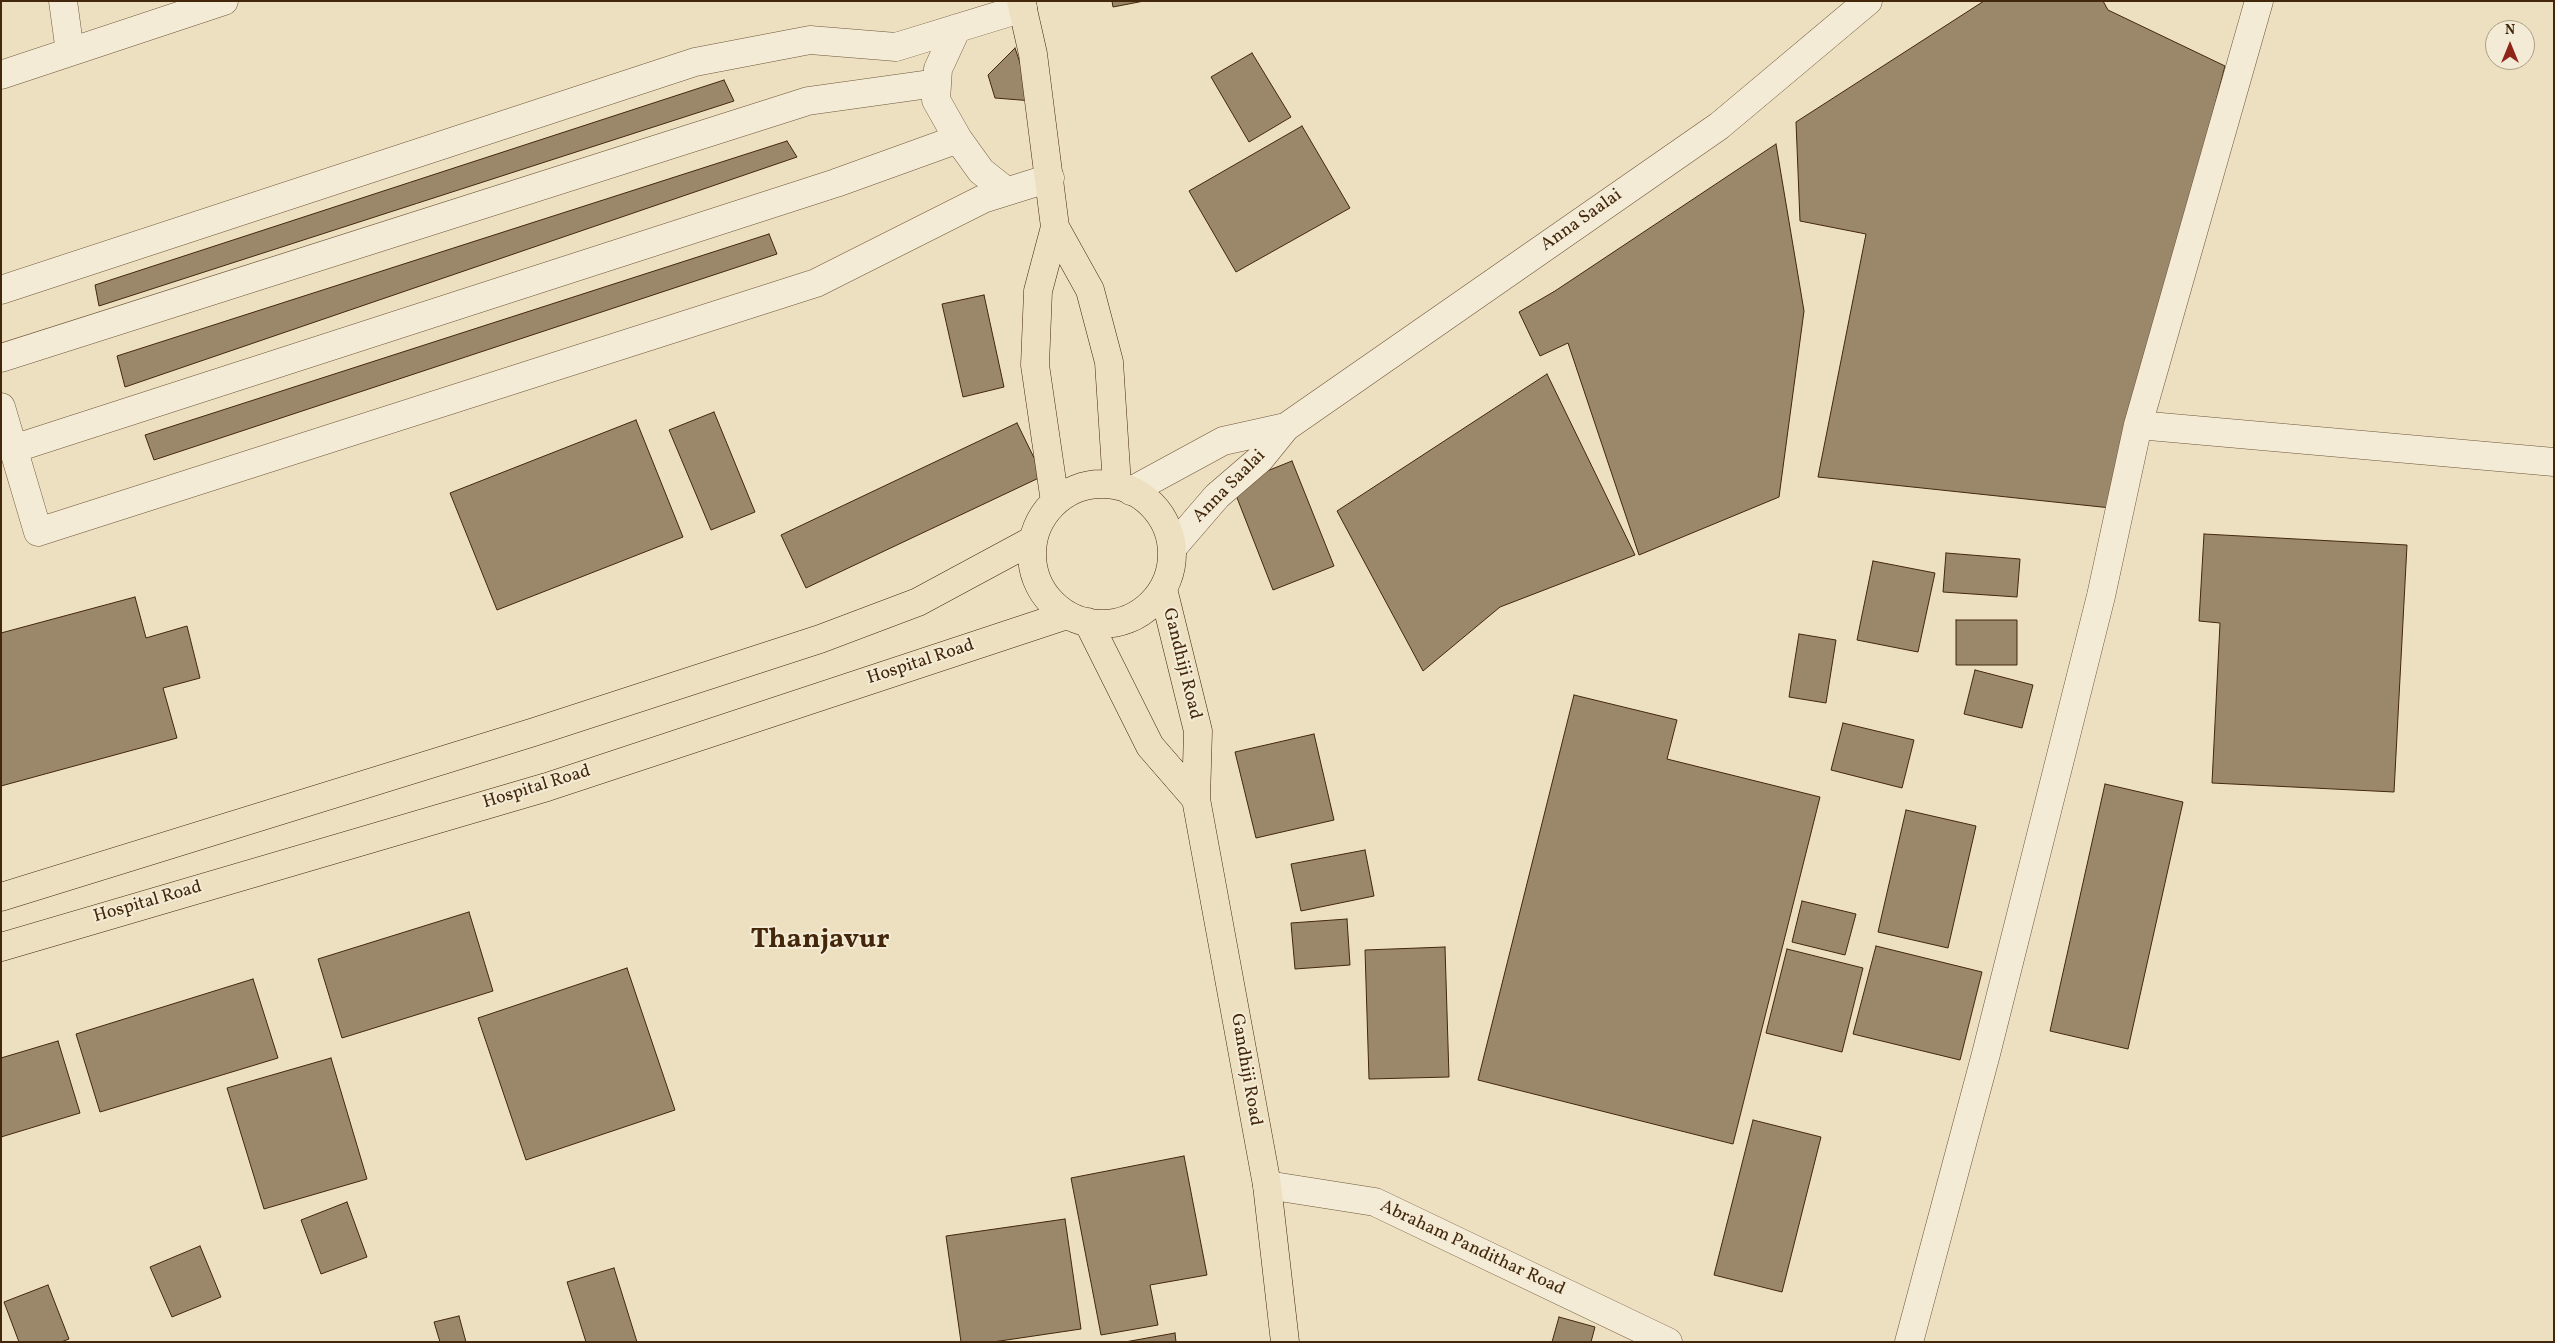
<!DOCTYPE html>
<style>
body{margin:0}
#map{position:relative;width:2555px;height:1343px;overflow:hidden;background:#ede0c0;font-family:Vollkorn,serif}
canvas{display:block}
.frame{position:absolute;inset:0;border:2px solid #43270b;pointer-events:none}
.north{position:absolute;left:2485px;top:20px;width:50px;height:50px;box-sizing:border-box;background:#f3ebd6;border:1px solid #ad9d85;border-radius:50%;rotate:0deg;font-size:14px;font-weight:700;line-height:20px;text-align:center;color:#43270b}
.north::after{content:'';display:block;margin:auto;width:18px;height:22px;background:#8f2418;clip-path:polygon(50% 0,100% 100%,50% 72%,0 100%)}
</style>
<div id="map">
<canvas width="2555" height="1343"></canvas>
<div class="frame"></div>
<div class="north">N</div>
</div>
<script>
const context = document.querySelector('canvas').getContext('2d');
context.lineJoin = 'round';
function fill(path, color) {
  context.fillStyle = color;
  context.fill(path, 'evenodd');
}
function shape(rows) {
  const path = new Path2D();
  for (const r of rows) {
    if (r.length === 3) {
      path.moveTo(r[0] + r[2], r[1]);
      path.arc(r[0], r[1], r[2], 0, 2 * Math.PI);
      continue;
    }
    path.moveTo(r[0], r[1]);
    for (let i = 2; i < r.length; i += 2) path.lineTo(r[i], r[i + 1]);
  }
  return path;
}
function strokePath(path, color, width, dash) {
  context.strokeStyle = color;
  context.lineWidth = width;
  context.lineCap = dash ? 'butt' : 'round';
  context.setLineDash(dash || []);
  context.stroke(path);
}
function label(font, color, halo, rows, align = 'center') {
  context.font = font + ' Vollkorn,serif';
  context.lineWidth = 4;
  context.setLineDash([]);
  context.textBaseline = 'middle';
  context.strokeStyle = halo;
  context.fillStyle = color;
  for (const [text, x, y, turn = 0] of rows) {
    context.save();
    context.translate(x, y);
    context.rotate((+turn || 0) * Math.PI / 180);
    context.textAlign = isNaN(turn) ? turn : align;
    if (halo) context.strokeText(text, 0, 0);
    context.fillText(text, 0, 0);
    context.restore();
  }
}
const building = shape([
 [1112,1,1144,1,1113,7,1112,1],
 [1984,1,2103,1,2108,10,2225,66,2111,508,1818,477,1866,234,1800,221,1796,122,1984,1],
 [1015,48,1033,101,995,98,988,75,1015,48],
 [1252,53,1291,117,1249,142,1211,77,1252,53],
 [724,80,734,101,99,306,95,285,724,80],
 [1302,126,1350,208,1236,272,1189,191,1302,126],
 [787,141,797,157,125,387,117,356,787,141],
 [1776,144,1804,311,1779,497,1639,555,1568,343,1540,356,1519,312,1555,291,1776,144],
 [769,234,777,254,154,460,145,435,769,234],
 [984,295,1004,387,963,397,942,304,984,295],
 [1547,374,1635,555,1500,607,1423,671,1337,511,1547,374],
 [714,412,755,512,711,530,669,430,714,412],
 [636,420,683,537,497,610,450,493,636,420],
 [1017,423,1043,476,806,588,781,535,1017,423],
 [1292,461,1334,566,1273,590,1232,485,1292,461],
 [2204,534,2407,545,2394,792,2212,783,2220,623,2199,621,2204,534],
 [1946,553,2020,559,2017,597,1943,592,1946,553],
 [1873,561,1935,573,1918,652,1857,640,1873,561],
 [135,597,146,638,187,626,200,678,163,688,177,738,1,786,1,633,135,597],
 [1956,620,2017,620,2017,665,1956,665,1956,620],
 [1799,634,1836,640,1826,703,1789,697,1799,634],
 [1975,670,2033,685,2022,728,1964,714,1975,670],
 [1574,695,1677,720,1667,759,1820,797,1733,1144,1478,1080,1574,695],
 [1843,723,1914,740,1902,788,1831,770,1843,723],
 [1314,734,1334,820,1256,838,1235,752,1314,734],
 [2105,784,2183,802,2128,1049,2050,1031,2105,784],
 [1906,810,1976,826,1948,948,1878,932,1906,810],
 [1365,850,1374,896,1301,911,1291,864,1365,850],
 [1802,901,1856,914,1845,955,1792,942,1802,901],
 [469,912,493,991,342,1038,318,959,469,912],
 [1347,919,1350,965,1295,969,1291,923,1347,919],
 [1876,946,1982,972,1960,1060,1853,1034,1876,946],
 [1445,947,1449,1077,1369,1079,1365,950,1445,947],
 [1787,949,1863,968,1842,1052,1766,1033,1787,949],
 [627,968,675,1110,526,1160,478,1018,627,968],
 [253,979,278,1058,100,1112,76,1034,253,979],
 [58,1041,80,1113,1,1137,1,1058,58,1041],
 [331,1058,367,1179,264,1209,227,1088,331,1058],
 [1753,1120,1821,1137,1782,1292,1714,1275,1753,1120],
 [1184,1156,1207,1275,1150,1285,1158,1325,1101,1335,1071,1178,1184,1156],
 [347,1202,367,1257,321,1274,301,1220,347,1202],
 [1065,1219,1081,1329,993,1342,961,1342,946,1236,1065,1219],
 [200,1246,221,1297,172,1317,150,1267,200,1246],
 [614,1268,637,1342,586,1342,567,1282,614,1268],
 [48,1285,69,1339,61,1342,19,1342,4,1302,48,1285],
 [459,1316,466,1342,440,1342,434,1322,459,1316],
 [1559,1317,1595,1327,1591,1342,1552,1342,1559,1317],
 [1175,1333,1176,1342,1125,1342,1175,1333]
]);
fill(building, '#9b8769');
strokePath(building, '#43270b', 1);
const minor = shape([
 [63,1,70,52],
 [957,28,938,69,936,100,958,139,981,171,1005,190],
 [1,75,224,1],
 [1,290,695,62,810,40,896,47,1023,8],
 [1,358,808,101,937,83],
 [1,407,38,532,816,283,983,199,1050,178],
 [2138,425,2554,462],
 [13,449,836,183,958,139],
 [1131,491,1223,441,1286,427],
 [1173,547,1217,496,1260,459,1286,427,1719,126,1868,1],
 [1267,1185,1375,1202,1668,1342],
 [1909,1342,1986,1054,2101,596,2138,425,2259,1]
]);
const major = shape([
 [1021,1,1033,54,1055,227,1038,291,1035,365,1055,502],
 [1055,227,1090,290,1109,362,1117,485],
 [1102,554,70],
 [1163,589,1198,731,1196,799,1267,1185,1285,1342],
 [1088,622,1150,746,1196,799],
 [1,897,534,732,820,639,918,602,1033,540],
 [1,947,547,787,1067,615]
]);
strokePath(minor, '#6e5538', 29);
strokePath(major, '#43270b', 29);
strokePath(minor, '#f3ebd6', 28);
strokePath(major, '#ede0c0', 28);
label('18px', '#43270b', '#f3ebd6', [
 ["Anna Saalai",1582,221,-35],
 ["Anna Saalai",1230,487,-45],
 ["Hospital Road",921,663,-18],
 ["Gandhiji Road",1181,664,76],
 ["Hospital Road",537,788,-17],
 ["Hospital Road",148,903,-16],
 ["Gandhiji Road",1245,1070,80],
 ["Abraham Pandithar Road",1472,1249,25]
]);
label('bold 28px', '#43270b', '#f3ebd6', [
 ["Thanjavur",820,942]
]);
</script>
